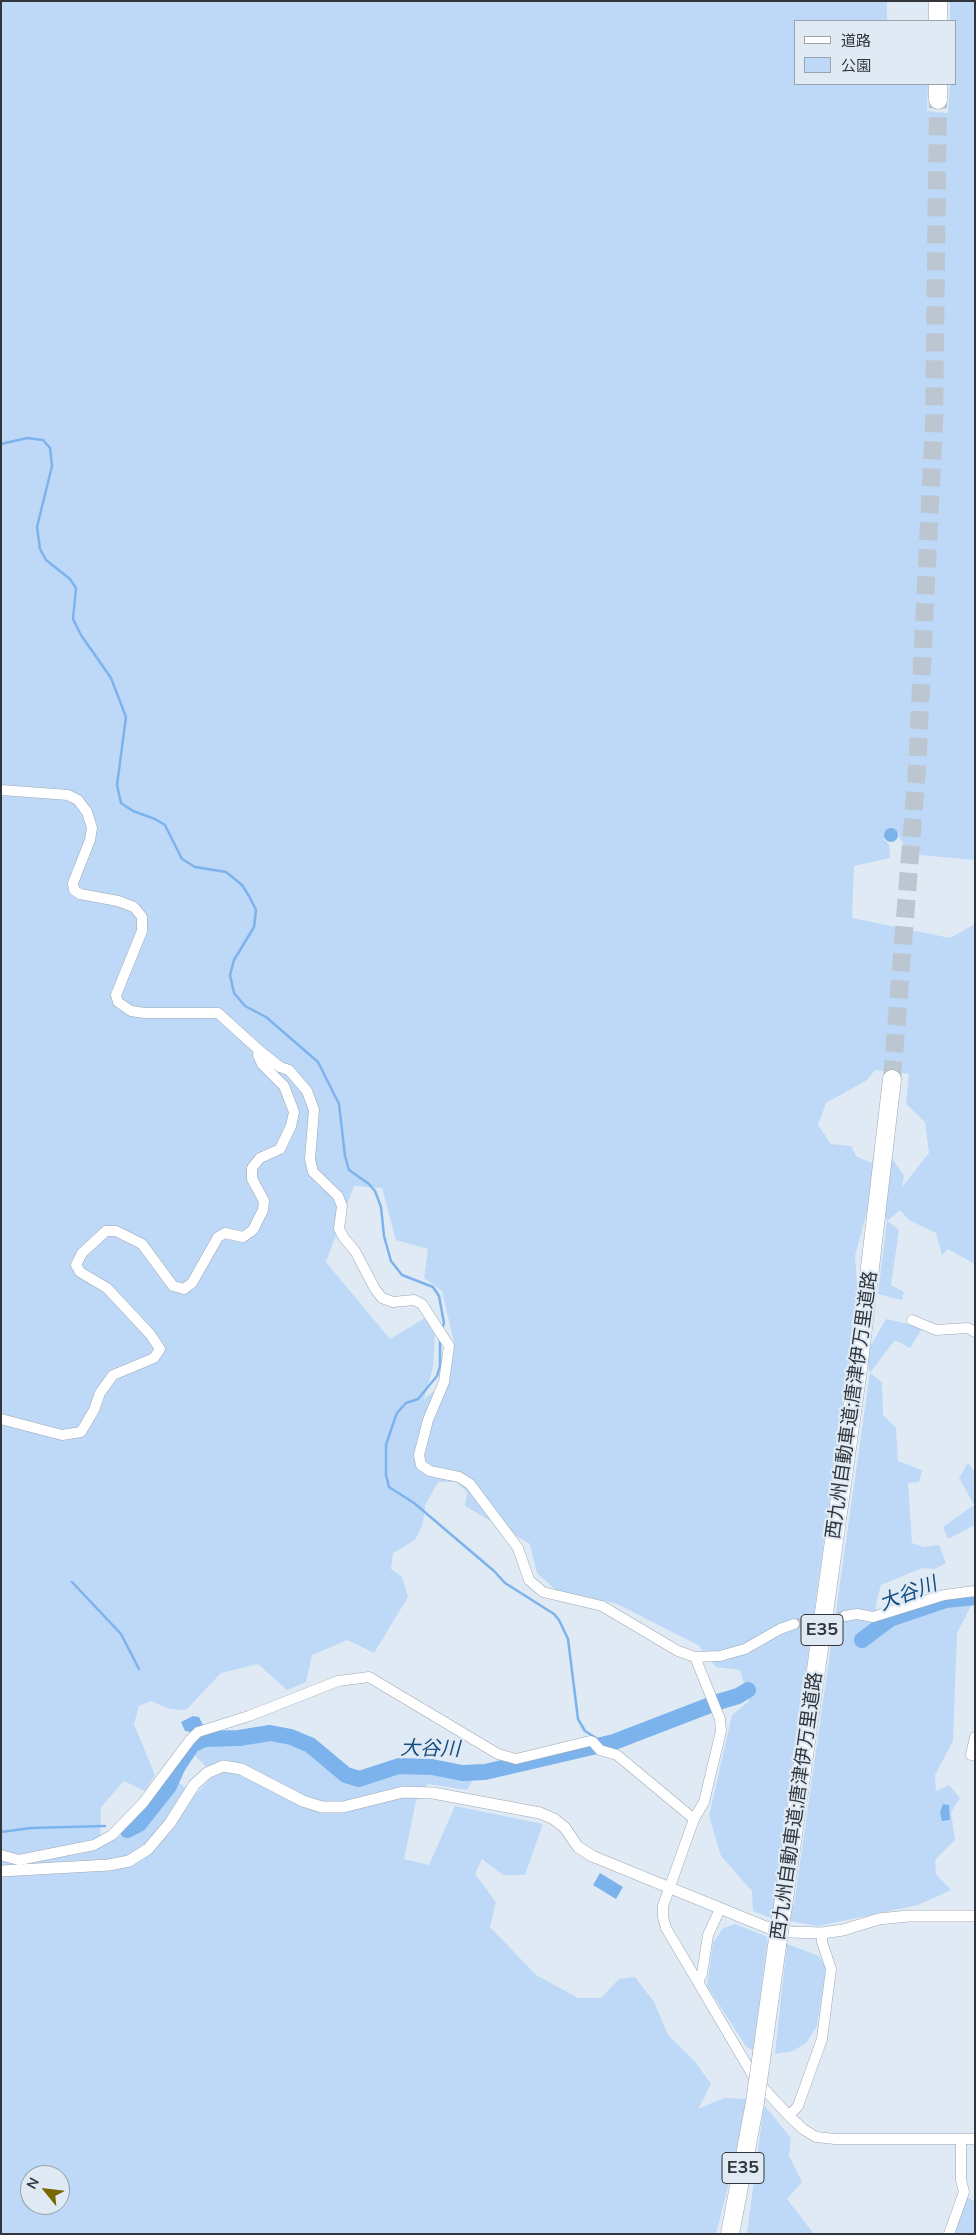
<!DOCTYPE html>
<meta charset="utf-8">
<style>
body{margin:0}
#map{position:relative;width:976px;height:2235px;overflow:hidden;background:#dfeaf5;font-family:Mulish,"Noto Sans JP",sans-serif}
canvas{display:block}
.frame{position:absolute;inset:0;border:2px solid #32363a;pointer-events:none}
.legend{position:absolute;left:794px;top:20px;width:162px;height:65px;box-sizing:border-box;background:#dfeaf5;border:1px solid #9aa2aa;margin:0;padding:6px 9px;list-style:none;font-size:15px;color:#32363a}
.legend li{display:flex;align-items:center;gap:10px;height:25px}
.legend b{width:25px;border:1px solid #9aa2aa}
.north{position:absolute;left:20px;top:2165px;width:50px;height:50px;box-sizing:border-box;background:#dfeaf5;border:1px solid #9aa2aa;border-radius:50%;rotate:299deg;font-size:14px;font-weight:700;line-height:20px;text-align:center;color:#32363a}
.north::after{content:'';display:block;margin:auto;width:18px;height:22px;background:#776800;clip-path:polygon(50% 0,100% 100%,50% 72%,0 100%)}
</style>
<div id="map">
<canvas width="976" height="2235"></canvas>
<div class="frame"></div>
<ul class="legend">
<li><b style="height:6px;background:#fff"></b>道路</li>
<li><b style="height:14px;background:#bed9f7"></b>公園</li>
</ul>
<div class="north">N</div>
</div>
<script>
const context = document.querySelector('canvas').getContext('2d');
context.lineJoin = 'round';
function fill(path, color) {
  context.fillStyle = color;
  context.fill(path, 'evenodd');
}
function shape(rows) {
  const path = new Path2D();
  for (const r of rows) {
    if (r.length === 3) {
      path.moveTo(r[0] + r[2], r[1]);
      path.arc(r[0], r[1], r[2], 0, 2 * Math.PI);
      continue;
    }
    path.moveTo(r[0], r[1]);
    for (let i = 2; i < r.length; i += 2) path.lineTo(r[i], r[i + 1]);
  }
  return path;
}
function strokePath(path, color, width, dash) {
  context.strokeStyle = color;
  context.lineWidth = width;
  context.lineCap = dash ? 'butt' : 'round';
  context.setLineDash(dash || []);
  context.stroke(path);
}
function label(font, color, halo, rows, align = 'center') {
  context.font = font + ' Mulish,"Noto Sans JP",sans-serif';
  context.lineWidth = 4.5;
  context.setLineDash([]);
  context.textBaseline = 'middle';
  context.strokeStyle = halo;
  context.fillStyle = color;
  for (const [text, x, y, turn = 0] of rows) {
    context.save();
    context.translate(x, y);
    context.rotate((+turn || 0) * Math.PI / 180);
    context.textAlign = isNaN(turn) ? turn : align;
    if (halo) context.strokeText(text, 0, 0);
    context.fillText(text, 0, 0);
    context.restore();
  }
}
fill(shape([
 [1,1,887,1,887,21,795,21,795,84,928,84,927,111,948,113,950,84,955,84,955,21,950,21,950,1,975,1,975,860,909,854,899,837,899,832,883,839,889,844,890,858,854,866,852,918,950,938,975,924,975,1264,948,1249,942,1255,936,1233,909,1220,900,1210,887,1221,899,1230,891,1285,904,1292,902,1300,878,1294,887,1221,884,1210,868,1208,855,1256,858,1297,857,1340,870,1347,886,1319,923,1327,910,1348,895,1340,870,1373,882,1382,883,1415,896,1428,898,1461,922,1470,919,1482,908,1483,912,1543,924,1547,939,1545,946,1563,935,1569,922,1568,881,1585,876,1604,877,1631,944,1605,975,1604,971,1606,957,1633,953,1741,935,1775,936,1791,949,1785,960,1798,951,1812,955,1840,935,1860,936,1874,951,1890,918,1905,818,1926,771,1918,753,1911,752,1891,721,1856,709,1816,732,1715,749,1701,740,1670,716,1667,698,1645,615,1603,557,1591,537,1573,530,1544,465,1506,467,1492,456,1482,438,1482,425,1505,423,1524,415,1540,393,1553,391,1569,402,1577,408,1597,374,1653,347,1640,312,1655,306,1682,287,1690,258,1664,221,1673,186,1710,170,1709,151,1701,139,1706,134,1724,155,1775,145,1791,124,1781,101,1807,100,1842,124,1835,171,1777,195,1795,214,1775,188,1748,200,1735,270,1738,309,1747,344,1777,359,1782,396,1769,434,1772,473,1780,467,1790,428,1784,416,1801,404,1859,429,1865,455,1806,543,1824,525,1875,503,1875,482,1859,475,1874,496,1902,490,1927,536,1975,578,1998,601,1998,619,1979,635,1977,654,2002,668,2035,696,2063,711,2084,698,2109,724,2098,746,2099,742,2131,716,2234,1,2234],
 [875,1070,909,1074,906,1104,925,1122,929,1153,902,1187,904,1176,891,1157,875,1156,871,1163,856,1156,851,1146,831,1144,818,1125,826,1103,867,1080],
 [354,1186,382,1188,396,1240,428,1249,424,1278,442,1291,454,1342,449,1380,424,1399,433,1367,435,1335,425,1318,390,1339,326,1262],
 [849,1360,867,1361,870,1373,794,1905,774,1902],
 [30,2175,60,2175,60,2205,30,2205],
 [968,1463,975,1472,975,1525,948,1539,943,1527,974,1505,959,1478],
 [735,1924,768,1937,753,2051,746,2046,707,1986,713,1943,723,1928],
 [787,1944,819,1956,826,1968,817,2026,806,2043,793,2051,775,2054],
 [764,2105,791,2138,789,2156,802,2182,787,2199,814,2234,747,2234],
 [967,2197,975,2202,975,2234,954,2234]
]), '#bed9f7');
fill(shape([
 [891,835,7],
 [193,1716,199,1717,203,1725,191,1732,185,1731,181,1722],
 [943,1804,949,1805,950,1820,942,1821,940,1812],
 [600,1873,623,1887,616,1899,593,1885]
]), '#7cb3ed');
strokePath(shape([
 [1,444,27,438,43,440,50,448,52,466,37,527,40,549,46,560,70,579,76,588,73,619,81,635,111,678,126,717,117,785,121,803,133,811,155,819,165,825,182,859,195,867,226,872,242,885,249,896,256,910,254,927,234,960,230,975,234,993,245,1006,266,1017,318,1062,339,1104,345,1156,349,1170,369,1184,375,1191,381,1207,384,1236,391,1261,402,1275,433,1287,439,1296,444,1323,442,1330],
 [440,1337,440,1366,437,1376,418,1399,406,1403,397,1413,393,1424,386,1445,386,1475,389,1487,414,1503,494,1571,505,1583,554,1614,559,1620,568,1639,578,1719,585,1731,604,1743],
 [72,1582,121,1634,139,1669],
 [1,1832,31,1828,105,1826]
]), '#7cb3ed', 2.5);
strokePath(shape([
 [862,1640,890,1619,946,1600,975,1597],
 [127,1830,139,1824,169,1786,178,1766,192,1745,204,1739,239,1738,270,1733,291,1737,310,1745,346,1775,359,1779,399,1766,432,1767,462,1773,485,1772,614,1742,718,1702,738,1696,748,1690]
]), '#7cb3ed', 16);
strokePath(shape([
 [794,1624,845,1616]
]), '#bcc6d0', 10, [10, 5]);
strokePath(shape([
 [892,1079,917,769,926,584,934,423,938,100]
]), '#bcc6d0', 18, [18, 9]);
const minor = shape([
 [1,790,68,795,78,800,87,812,92,828,90,840,73,883,74,890,80,894,118,901,134,907,142,917,142,931,116,995,118,1002,131,1011,145,1013,218,1013,260,1051],
 [912,1320,936,1330,968,1328,975,1332],
 [1,1419,62,1435,81,1432,94,1410,100,1393,113,1375,154,1358,160,1349,150,1334,107,1288,80,1272,76,1265,82,1253,106,1231,116,1231,142,1244,173,1286,184,1289,192,1283,218,1237,225,1233,243,1237,253,1230,263,1210,264,1201,252,1179,252,1168,260,1158,280,1149,291,1126,294,1112,284,1086,262,1064,258,1055,260,1051,280,1067,289,1070,307,1091,314,1110,310,1159,313,1172,338,1196,342,1206,339,1229,344,1238,355,1251,375,1289,382,1298,393,1302,414,1300,422,1304,449,1346,444,1382,428,1420,419,1455,421,1465,430,1471,459,1477,470,1484,518,1548,529,1580,543,1592,602,1606,678,1651,695,1657,720,1719,721,1731,704,1802,694,1819,663,1906,663,1917,666,1928,755,2079,789,2116,803,2129,816,2137,835,2139,975,2139],
 [845,1616,857,1614,873,1617,944,1595,975,1591],
 [695,1657,720,1656,745,1649,780,1629,794,1624],
 [975,1737,971,1755,975,1756],
 [1,1855,19,1860,94,1845,112,1835,143,1803,190,1740,198,1732,249,1716,338,1681,369,1677,498,1754,516,1759,590,1741,593,1742,600,1750,617,1755,694,1819],
 [698,1982,702,1974,708,1935,720,1909],
 [789,2116,798,2106,822,2039,831,1969,822,1942,822,1933],
 [949,2234,964,2192,961,2180,961,2139]
]);
const tertiary = shape([
 [1,1871,109,1865,129,1861,148,1849,170,1823,194,1785,207,1773,223,1766,241,1769,303,1801,322,1807,343,1807,403,1792,433,1793,540,1813,554,1819,565,1828,578,1847,592,1856,766,1927,791,1932,822,1933,843,1930,879,1919,908,1916,975,1916]
]);
const motorway = shape([
 [938,1,938,21],
 [938,100,938,84],
 [784,1899,859,1362,892,1079],
 [762,2053,777,1946],
 [730,2234,755,2102]
]);
strokePath(minor, '#9da7b2', 11);
strokePath(tertiary, '#9da7b2', 12);
strokePath(motorway, '#9da7b2', 19);
strokePath(minor, '#fff', 10);
strokePath(tertiary, '#fff', 11);
strokePath(motorway, '#fff', 18);
const motorwayBridge = shape([
 [777,1946,784,1899],
 [755,2102,762,2053]
]);
strokePath(motorwayBridge, '#9da7b2', 19, []);
strokePath(motorwayBridge, '#fff', 18);
for (const [x, y, w] of [
 [822,1630,42],
 [743,2168,42]
]) {
  const box = new Path2D();
  box.roundRect(x - w / 2, y - 15.5, w, 31, 4);
  context.fillStyle = '#dfeaf5';
  context.fill(box);
  strokePath(box, '#32363a', 1);
}
label('bold 18px', '#32363a', null, [
 ["E35",822,1630],
 ["E35",743,2168]
]);
label('19px', '#32363a', '#dfeaf5', [
 ["西九州自動車道;唐津伊万里道路",852,1405,-82],
 ["西九州自動車道;唐津伊万里道路",797,1806,-82]
]);
label('italic 20px', '#124d82', '#dfeaf5', [
 ["大谷川",908,1594,-21],
 ["大谷川",430,1749,1]
]);
</script>
